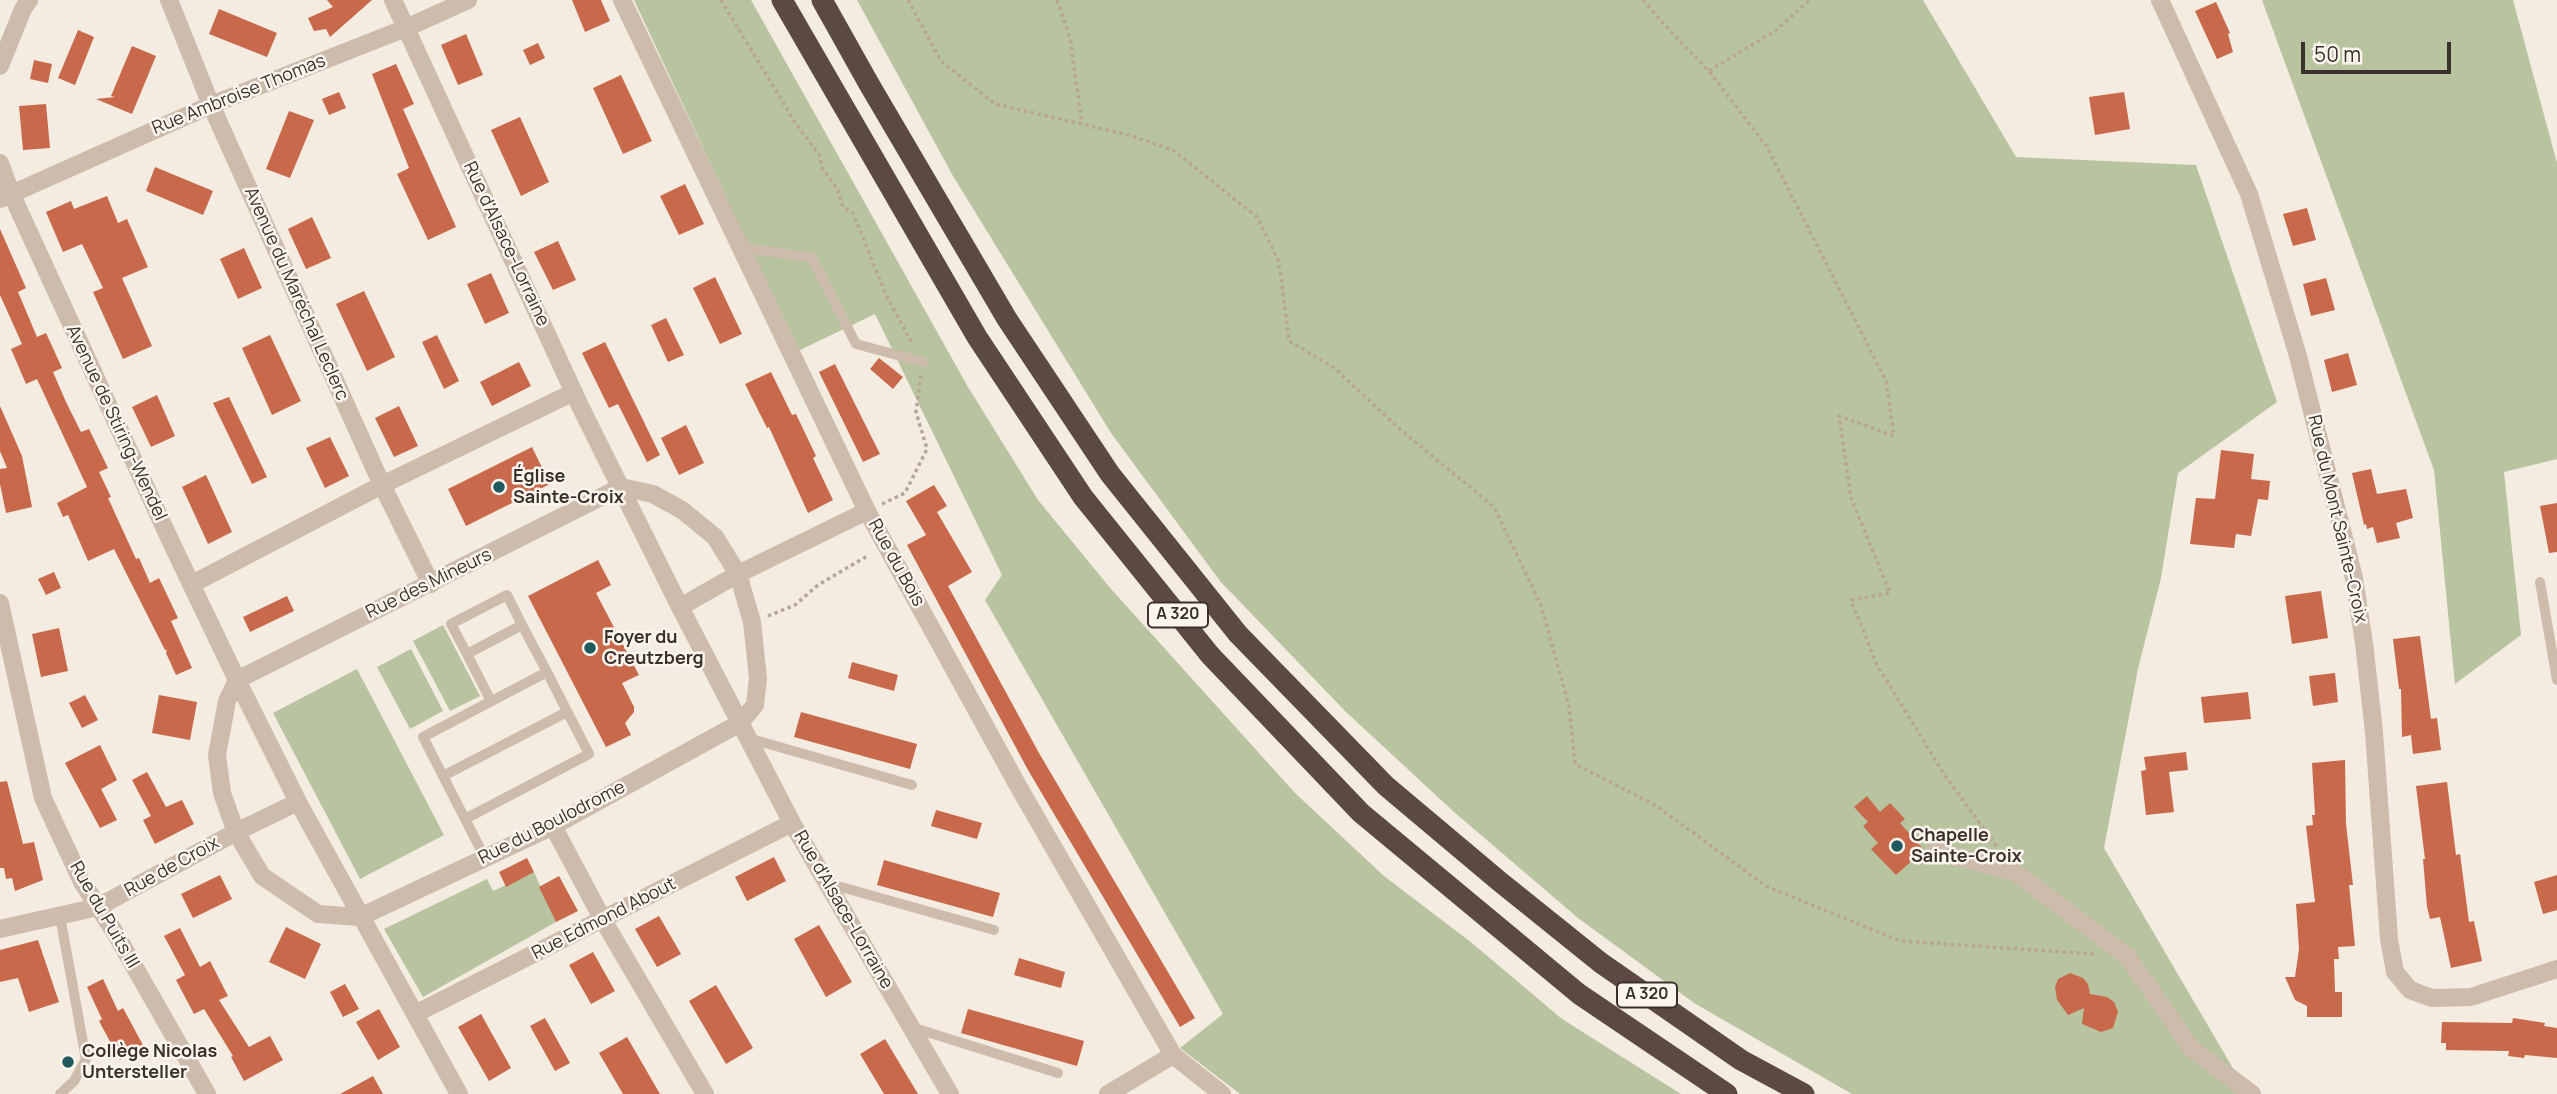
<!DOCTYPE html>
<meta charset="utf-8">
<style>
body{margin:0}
#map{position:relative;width:2557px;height:1094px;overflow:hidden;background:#f4ebe1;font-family:Manrope,sans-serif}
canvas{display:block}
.scale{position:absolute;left:2301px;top:42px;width:150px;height:32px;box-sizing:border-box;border:4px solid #3b302b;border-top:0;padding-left:9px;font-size:21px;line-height:24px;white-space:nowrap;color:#3b302b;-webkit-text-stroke:5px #fbf5ee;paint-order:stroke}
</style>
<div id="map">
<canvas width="2557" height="1094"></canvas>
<div class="scale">50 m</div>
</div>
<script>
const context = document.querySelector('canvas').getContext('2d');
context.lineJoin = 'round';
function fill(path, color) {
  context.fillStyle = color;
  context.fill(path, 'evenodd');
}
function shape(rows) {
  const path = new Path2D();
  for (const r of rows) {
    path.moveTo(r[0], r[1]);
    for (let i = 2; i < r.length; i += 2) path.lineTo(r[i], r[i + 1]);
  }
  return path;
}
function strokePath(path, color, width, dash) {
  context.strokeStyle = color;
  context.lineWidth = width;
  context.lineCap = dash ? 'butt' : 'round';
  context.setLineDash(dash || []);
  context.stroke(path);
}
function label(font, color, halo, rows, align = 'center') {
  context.font = font + ' Manrope,sans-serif';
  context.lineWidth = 5;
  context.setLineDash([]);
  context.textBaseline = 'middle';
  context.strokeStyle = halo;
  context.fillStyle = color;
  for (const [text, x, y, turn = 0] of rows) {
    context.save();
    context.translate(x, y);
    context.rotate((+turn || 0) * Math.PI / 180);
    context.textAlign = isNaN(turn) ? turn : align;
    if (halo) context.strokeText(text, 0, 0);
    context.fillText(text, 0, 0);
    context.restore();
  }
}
fill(shape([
 [634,0,751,0,968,387,1038,500,1111,589,1295,793,1384,876,1472,943,1562,1019,1681,1094,1240,1094,1180,1048,1223,1014,985,600,1002,575,875,314,798,351],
 [857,0,1923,0,2016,157,2196,165,2277,402,2178,473,2161,578,2138,669,2104,848,2248,1094,1852,1094,1694,1003,1578,918,1454,812,1345,711,1220,581,1111,433,953,176],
 [2262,0,2513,0,2557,163,2557,459,2504,472,2521,635,2455,684,2434,470],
 [443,625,480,696,450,711,413,641],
 [411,649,443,711,410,729,377,667],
 [357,669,444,835,360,879,273,713],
 [534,872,556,922,423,997,384,929,487,879,493,891]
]), '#b8c4a0');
fill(shape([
 [327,0,372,0,330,37,326,29,314,31,308,18,333,7],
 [572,0,601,0,610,21,585,32],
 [2216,2,2230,33,2228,34,2233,52,2217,59,2195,11],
 [219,9,277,33,267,57,209,34],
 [78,30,94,37,75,85,58,78],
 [466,34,483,75,458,85,441,45],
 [538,43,545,58,530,65,523,50],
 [132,46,156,56,132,114,96,99,115,97,111,96],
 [34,60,52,64,48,83,30,79],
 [396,64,414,104,403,109,456,227,428,240,397,174,409,168,372,74],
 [621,75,652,141,623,154,593,88],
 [339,92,346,108,329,115,322,99],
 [2124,92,2130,129,2095,135,2089,97],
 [46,104,50,148,23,150,19,106],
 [289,111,314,120,290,178,266,169],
 [520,117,549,182,521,196,491,130],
 [155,167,213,191,203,215,146,191],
 [685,184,704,224,679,235,660,196],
 [107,196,118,223,127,219,148,267,122,278,152,346,123,359,93,292,103,288,82,244,63,252,46,212,71,201,74,209],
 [2307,208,2316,240,2293,246,2283,214],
 [312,217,331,258,306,269,288,229],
 [0,229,26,288,18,292,37,337,46,333,62,368,53,372,66,402,81,432,89,429,108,468,99,472,111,497,108,498,136,559,139,558,150,583,159,578,178,618,171,621,192,668,176,675,166,653,167,650,165,650,114,549,88,561,68,515,63,517,57,503,87,487,37,379,26,384,11,349,22,344,0,295],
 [558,241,576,280,553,290,534,252],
 [244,248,262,288,238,299,220,259],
 [491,273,509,313,485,324,467,284],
 [715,277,742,334,720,344,693,288],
 [2326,278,2335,310,2311,316,2303,284],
 [364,291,395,357,367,371,336,304],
 [666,318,684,355,668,362,651,325],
 [270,335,301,401,272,415,242,348],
 [437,335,459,381,444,389,422,342],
 [605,342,660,455,647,462,618,404,609,408,582,353],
 [2348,353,2357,385,2332,392,2324,360],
 [879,358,903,377,893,389,870,369],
 [519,362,531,386,492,406,480,382],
 [835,364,880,454,863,462,819,372],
 [771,372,792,415,796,414,816,456,813,458,833,500,808,513,769,427,767,428,745,384],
 [157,395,175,436,151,447,132,407],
 [229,397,267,477,252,484,213,403],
 [0,406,22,456,32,507,6,513,0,484,0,469,7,468,0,451],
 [399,406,418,446,394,457,375,418],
 [686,425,704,463,679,475,661,438],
 [330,437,349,476,325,488,306,448],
 [532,447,550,484,466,526,448,489],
 [2221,450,2254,454,2251,479,2270,481,2268,500,2258,499,2251,536,2236,534,2234,548,2190,544,2196,498,2215,499],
 [2371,469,2377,494,2406,489,2413,518,2396,523,2400,538,2377,543,2373,527,2367,529,2366,524,2364,525,2352,473],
 [206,475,232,532,208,544,182,487],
 [934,485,947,506,937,512,972,572,948,586,1039,753,1195,1018,1180,1027,1028,770,907,545,926,535,906,501],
 [2557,503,2557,552,2549,553,2540,506],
 [598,560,611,585,596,593,639,675,622,683,634,707,634,712,625,723,631,735,606,747,528,596],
 [54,572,61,588,46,595,38,579],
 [2321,591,2328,638,2292,644,2285,596],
 [287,596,294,611,250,632,243,617],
 [59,628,68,671,41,677,32,634],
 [2420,636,2431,719,2437,718,2441,750,2413,754,2411,735,2402,737,2401,689,2399,689,2393,639],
 [852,662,898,675,894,691,848,678],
 [2335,673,2338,702,2313,706,2309,676],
 [2248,692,2251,719,2204,723,2201,697],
 [85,695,98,720,82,728,69,703],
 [159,695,197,702,190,740,152,733],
 [801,712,917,744,910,769,794,737],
 [100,745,117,780,101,789,117,820,100,828,65,763],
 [2186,752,2188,770,2169,772,2174,812,2146,815,2141,771,2146,770,2144,757],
 [2345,760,2346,824,2353,885,2349,885,2355,946,2338,947,2339,959,2334,959,2335,992,2342,992,2342,1017,2307,1017,2307,1006,2295,1000,2285,977,2295,977,2299,949,2296,904,2315,902,2306,826,2313,825,2312,815,2315,815,2312,763],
 [147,772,166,807,182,800,194,824,155,844,143,820,151,816,132,780],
 [7,781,23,844,34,842,43,880,15,891,12,878,6,879,4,868,0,868,0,782],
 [2447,782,2456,855,2460,854,2469,922,2474,921,2482,961,2451,968,2440,917,2430,919,2427,907,2423,859,2425,859,2416,786],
 [1867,796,1880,812,1890,803,1905,819,1900,823,1924,850,1896,875,1871,849,1878,843,1863,826,1868,822,1854,807],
 [936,810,982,823,977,839,931,826],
 [774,857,786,881,747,901,735,877],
 [527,858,534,872,506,887,499,872],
 [884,860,1000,893,993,917,877,885],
 [220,875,232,899,193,918,181,894],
 [2557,875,2557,910,2543,914,2534,882],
 [559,876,578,911,556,922,539,887],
 [659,916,681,954,657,967,635,929],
 [819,925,852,982,826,997,794,939],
 [286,927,321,944,305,979,269,962],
 [180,928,200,967,210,961,228,996,219,1000,249,1047,270,1036,283,1060,244,1081,231,1057,233,1056,204,1009,194,1014,176,980,185,975,164,936],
 [38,940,59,1002,29,1012,18,978,0,982,0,950],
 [593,952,615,991,591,1004,569,965],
 [1019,958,1065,972,1061,988,1014,975],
 [2070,973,2083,978,2088,984,2090,994,2107,997,2114,1002,2118,1012,2113,1028,2101,1032,2082,1024,2084,1008,2068,1015,2057,1000,2055,987,2058,979],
 [103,979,118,1011,123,1008,144,1047,120,1060,99,1021,102,1019,87,987],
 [345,984,359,1009,343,1017,330,992],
 [716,985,753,1048,726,1064,689,1001],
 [379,1009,400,1047,378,1060,356,1022],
 [968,1009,1084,1041,1077,1066,961,1033],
 [481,1014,511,1068,489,1081,458,1027],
 [545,1018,570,1063,555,1071,530,1026],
 [2513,1018,2545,1023,2544,1026,2557,1028,2557,1058,2525,1055,2524,1058,2508,1056,2509,1051,2446,1050,2446,1043,2441,1043,2442,1022,2512,1023],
 [627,1037,660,1094,623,1094,599,1053],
 [885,1039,918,1094,884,1094,860,1054],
 [373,1076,383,1094,340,1094]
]), '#c8694b');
strokePath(shape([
 [721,0,796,124,820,156,822,168,838,190,843,207,853,213,886,295,912,343],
 [908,0,941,61,995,104,1129,135,1173,150,1257,217,1279,262,1289,341,1333,367,1402,431,1494,507,1541,605,1569,706,1575,764,1655,805,1766,886,1900,941,2094,954],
 [1057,0,1070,38,1082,124],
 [1643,0,1680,42,1709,71,1767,147,1886,381,1894,436,1839,416,1851,498,1890,593,1851,600,1877,665,1944,774,1997,847],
 [1709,71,1775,31,1810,0],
 [882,504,905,493,927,449,916,412,921,376],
 [768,616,795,605,818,585,869,555]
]), '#b9a596', 3.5, [3.5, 3.5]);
strokePath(shape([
 [741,247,812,258,856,344,923,362],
 [2540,582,2557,680],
 [467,654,451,624,507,595,522,625],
 [491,701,467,654,522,625,547,672],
 [748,738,912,785],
 [443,776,567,712],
 [465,819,589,754,547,672,423,737,443,776,485,858],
 [827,883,994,930],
 [911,1027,1058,1073],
 [60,1094,74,1081,86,1059,60,916]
]), '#cdbbac', 10);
strokePath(shape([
 [169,0,211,105,382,485,431,584],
 [393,0,581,408,680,607,792,823,950,1094],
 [622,0,867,511,1017,784,1173,1055,1222,1094],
 [2160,0,2249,194,2298,356,2354,578,2364,643,2374,732,2389,939,2395,972,2410,990,2432,998,2471,997,2557,969],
 [0,66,23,9,29,0],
 [0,163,11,193,171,542,237,680,298,802,459,1094],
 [0,199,211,105,406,28,468,0],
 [192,584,382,485,574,392],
 [0,603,43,798,82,882,114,931,207,1094],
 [680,607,738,574,867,511],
 [237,680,227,701,217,755,222,793,236,832,262,876,318,914,360,917,553,826,740,723,755,705,758,678,752,622,738,574,715,537,682,510,653,494,621,487],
 [237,680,621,487],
 [553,826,603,920,705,1094],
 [1935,851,2015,872,2128,957,2191,1048,2252,1094],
 [0,929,98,907,236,832,298,802],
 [415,1014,792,823],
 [1108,1094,1173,1055]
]), '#cdbbac', 18);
strokePath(shape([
 [782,0,977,337,1083,497,1210,655,1361,813,1579,994,1727,1094],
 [822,0,869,84,1007,319,1110,474,1238,634,1386,786,1499,881,1601,963,1741,1060,1804,1094]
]), '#5c4a42', 21);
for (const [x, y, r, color] of [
 [499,487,7,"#1f5a5e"],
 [590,648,7,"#1f5a5e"],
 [1897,846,7,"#1f5a5e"],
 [68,1062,7,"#1f5a5e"]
]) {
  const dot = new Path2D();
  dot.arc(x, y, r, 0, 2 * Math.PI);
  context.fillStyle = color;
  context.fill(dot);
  strokePath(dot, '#fbf5ee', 2.5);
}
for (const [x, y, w] of [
 [1178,615,60],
 [1647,995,60]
]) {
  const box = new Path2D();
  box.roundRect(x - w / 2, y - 12.5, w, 25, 5);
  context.fillStyle = '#fbf5ee';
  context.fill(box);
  strokePath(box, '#3b302b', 2);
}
label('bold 16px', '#3b302b', null, [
 ["A 320",1178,615],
 ["A 320",1647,995]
]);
label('18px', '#3b302b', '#fbf5ee', [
 ["Rue Ambroise Thomas",239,95,-22],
 ["Rue d'Alsace-Lorraine",506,244,65],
 ["Avenue du Maréchal Leclerc",296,294,66],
 ["Avenue de Stiring-Wendel",116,423,65],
 ["Rue du Mont Sainte-Croix",2337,519,77],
 ["Rue du Bois",896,563,61],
 ["Rue des Mineurs",429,584,-26],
 ["Rue du Boulodrome",552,823,-27],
 ["Rue de Croix",172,867,-29],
 ["Rue d'Alsace-Lorraine",843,910,60],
 ["Rue du Puits III",104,915,60],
 ["Rue Edmond About",604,919,-27]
]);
label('bold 18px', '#3b302b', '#fbf5ee', [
 ["Église",513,477],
 ["Sainte-Croix",513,498],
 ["Foyer du",604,638],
 ["Creutzberg",604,659],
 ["Chapelle",1911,836],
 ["Sainte-Croix",1911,857],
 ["Collège Nicolas",82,1052],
 ["Untersteller",82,1073]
], 'left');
</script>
